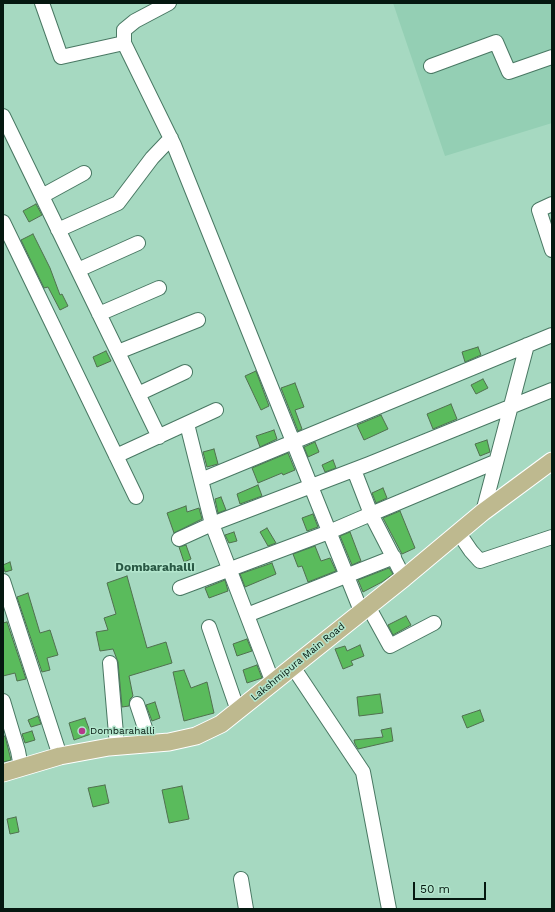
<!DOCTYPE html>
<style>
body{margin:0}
#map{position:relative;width:555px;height:912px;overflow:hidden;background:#a6d9c1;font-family:"Work Sans",sans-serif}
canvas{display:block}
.frame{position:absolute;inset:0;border:4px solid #051810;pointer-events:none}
.scale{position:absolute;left:413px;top:882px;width:73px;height:18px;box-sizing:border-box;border:2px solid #051810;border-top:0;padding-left:5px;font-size:12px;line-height:14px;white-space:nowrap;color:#051810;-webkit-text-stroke:3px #b3e6cd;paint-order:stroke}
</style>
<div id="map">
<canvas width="555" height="912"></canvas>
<div class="frame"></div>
<div class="scale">50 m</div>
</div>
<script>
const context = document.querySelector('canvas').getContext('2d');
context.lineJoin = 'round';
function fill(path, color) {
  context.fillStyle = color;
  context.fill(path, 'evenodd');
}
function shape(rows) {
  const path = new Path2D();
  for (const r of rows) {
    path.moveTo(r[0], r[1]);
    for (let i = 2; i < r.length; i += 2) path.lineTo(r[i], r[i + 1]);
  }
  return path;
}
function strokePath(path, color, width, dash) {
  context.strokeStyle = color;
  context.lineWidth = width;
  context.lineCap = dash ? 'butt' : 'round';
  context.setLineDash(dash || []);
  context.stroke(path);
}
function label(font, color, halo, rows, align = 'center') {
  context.font = font + ' "Work Sans",sans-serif';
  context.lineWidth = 3;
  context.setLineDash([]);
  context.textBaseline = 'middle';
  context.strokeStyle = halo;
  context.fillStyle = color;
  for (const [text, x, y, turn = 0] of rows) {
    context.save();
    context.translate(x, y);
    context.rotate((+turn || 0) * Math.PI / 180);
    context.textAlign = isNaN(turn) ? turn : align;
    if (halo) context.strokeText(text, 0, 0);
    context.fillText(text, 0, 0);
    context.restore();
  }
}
fill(shape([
 [393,3,552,3,552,123,445,156]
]), '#94cfb4');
const building = shape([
 [36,204,42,215,29,222,23,211,36,204],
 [33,234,50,268,60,295,62,294,68,306,60,310,48,287,44,288,21,240,33,234],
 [478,347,481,355,465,362,462,352,478,347],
 [106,351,111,361,97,367,93,357,106,351],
 [256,371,269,406,261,410,245,376,256,371],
 [483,379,488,388,476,394,471,385,483,379],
 [295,383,304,407,295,410,302,429,298,431,281,388,295,383],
 [451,404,457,419,433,429,427,414,451,404],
 [381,415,388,429,364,440,357,425,381,415],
 [274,430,277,439,260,447,256,436,274,430],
 [487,440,490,452,480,456,475,444,487,440],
 [315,442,319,452,308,457,304,447,315,442],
 [214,449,218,464,207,467,203,452,214,449],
 [288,453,295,470,283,475,282,473,258,483,252,468,288,453],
 [333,460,336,468,325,472,322,465,333,460],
 [258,485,262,496,240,504,237,494,258,485],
 [383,488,387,498,376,503,372,493,383,488],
 [221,497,226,510,218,513,215,499,221,497],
 [186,506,187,512,199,508,202,519,174,533,167,513,186,506],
 [400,511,415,548,402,554,383,518,400,511],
 [313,514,318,527,307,531,302,518,313,514],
 [267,528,276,543,268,546,260,532,267,528],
 [234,532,237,541,229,543,225,535,234,532],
 [350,532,361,561,352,565,340,536,350,532],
 [186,545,191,559,184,562,179,547,186,545],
 [315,546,321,561,330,558,336,571,308,582,302,566,298,567,293,554,315,546],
 [10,562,12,570,5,572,3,565,10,562],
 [272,563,276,574,245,587,240,574,272,563],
 [389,568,393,574,382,582,363,592,358,580,389,568],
 [127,576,147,648,166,642,172,663,129,676,133,696,130,699,129,706,122,707,118,662,113,649,100,651,96,632,108,630,104,618,116,614,107,583,127,576],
 [225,580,228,591,209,598,205,588,225,580],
 [28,593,40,633,50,630,58,655,47,658,50,670,42,672,17,597,28,593],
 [406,616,411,625,393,635,388,625,406,616],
 [7,622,26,679,17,681,15,673,3,676,3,623,7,622],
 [247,639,252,651,237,656,233,644,247,639],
 [360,645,364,656,351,661,353,665,343,669,335,649,345,646,347,651,360,645],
 [257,665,262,678,247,683,243,670,257,665],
 [184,670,191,688,207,682,214,713,184,721,173,672,184,670],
 [380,694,383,713,359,716,357,697,380,694],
 [155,702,160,718,152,721,146,705,155,702],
 [480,710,484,721,467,728,462,716,480,710],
 [38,716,41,724,31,727,28,720,38,716],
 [85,718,91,734,74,740,69,723,85,718],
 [391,728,393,741,358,749,355,744,354,740,383,737,381,730,391,728],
 [32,731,35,740,25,743,22,734,32,731],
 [5,736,11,760,3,762,3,737,5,736],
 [105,785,109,803,93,807,88,788,105,785],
 [182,786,189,819,169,823,162,790,182,786],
 [16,817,19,832,10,834,7,819,16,817]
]);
fill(building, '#5abb5c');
strokePath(building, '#50704f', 1);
const minor = shape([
 [42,3,61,57,124,43,174,145,361,611],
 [124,43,124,30,135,21,169,3],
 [431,66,496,42,509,72,552,57],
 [3,116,159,437],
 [42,196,84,173],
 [552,204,539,210,552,250],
 [3,222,136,497],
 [58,230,118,203,152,158,171,138],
 [78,270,138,243],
 [99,314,159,288],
 [118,352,198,320],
 [138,394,185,372],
 [187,424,212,524,273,683],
 [116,456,216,410],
 [201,480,552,335],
 [483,512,527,345],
 [458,532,471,551,480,561,552,537],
 [179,539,212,524,369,464,552,390],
 [404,578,371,514,495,462],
 [3,581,60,756],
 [180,588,329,532,371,514,354,470],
 [368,606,390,646,434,623],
 [247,615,394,557],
 [209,627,238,711],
 [110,663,117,746],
 [293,667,363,772,389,909],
 [3,701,18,751,21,767],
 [137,704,150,743],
 [241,879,246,909]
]);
const major = shape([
 [3,773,60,756,109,747,169,742,196,736,221,724,404,578,483,512,552,461]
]);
strokePath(minor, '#497863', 16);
strokePath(major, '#fff', 19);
strokePath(minor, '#fff', 14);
strokePath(major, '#beb98f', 17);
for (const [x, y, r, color] of [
 [82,731,4,"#b4398a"]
]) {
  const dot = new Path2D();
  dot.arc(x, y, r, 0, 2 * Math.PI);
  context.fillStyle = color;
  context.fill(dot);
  strokePath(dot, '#b3e6cd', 1.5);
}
label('10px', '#051810', '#b3e6cd', [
 ["Lakshmipura Main Road",298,662,-39]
]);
label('10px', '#051810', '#b3e6cd', [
 ["Dombarahalli",90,731]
], 'left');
label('bold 12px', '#295844', '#b3e6cd', [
 ["Dombarahalli",155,567]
]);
</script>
